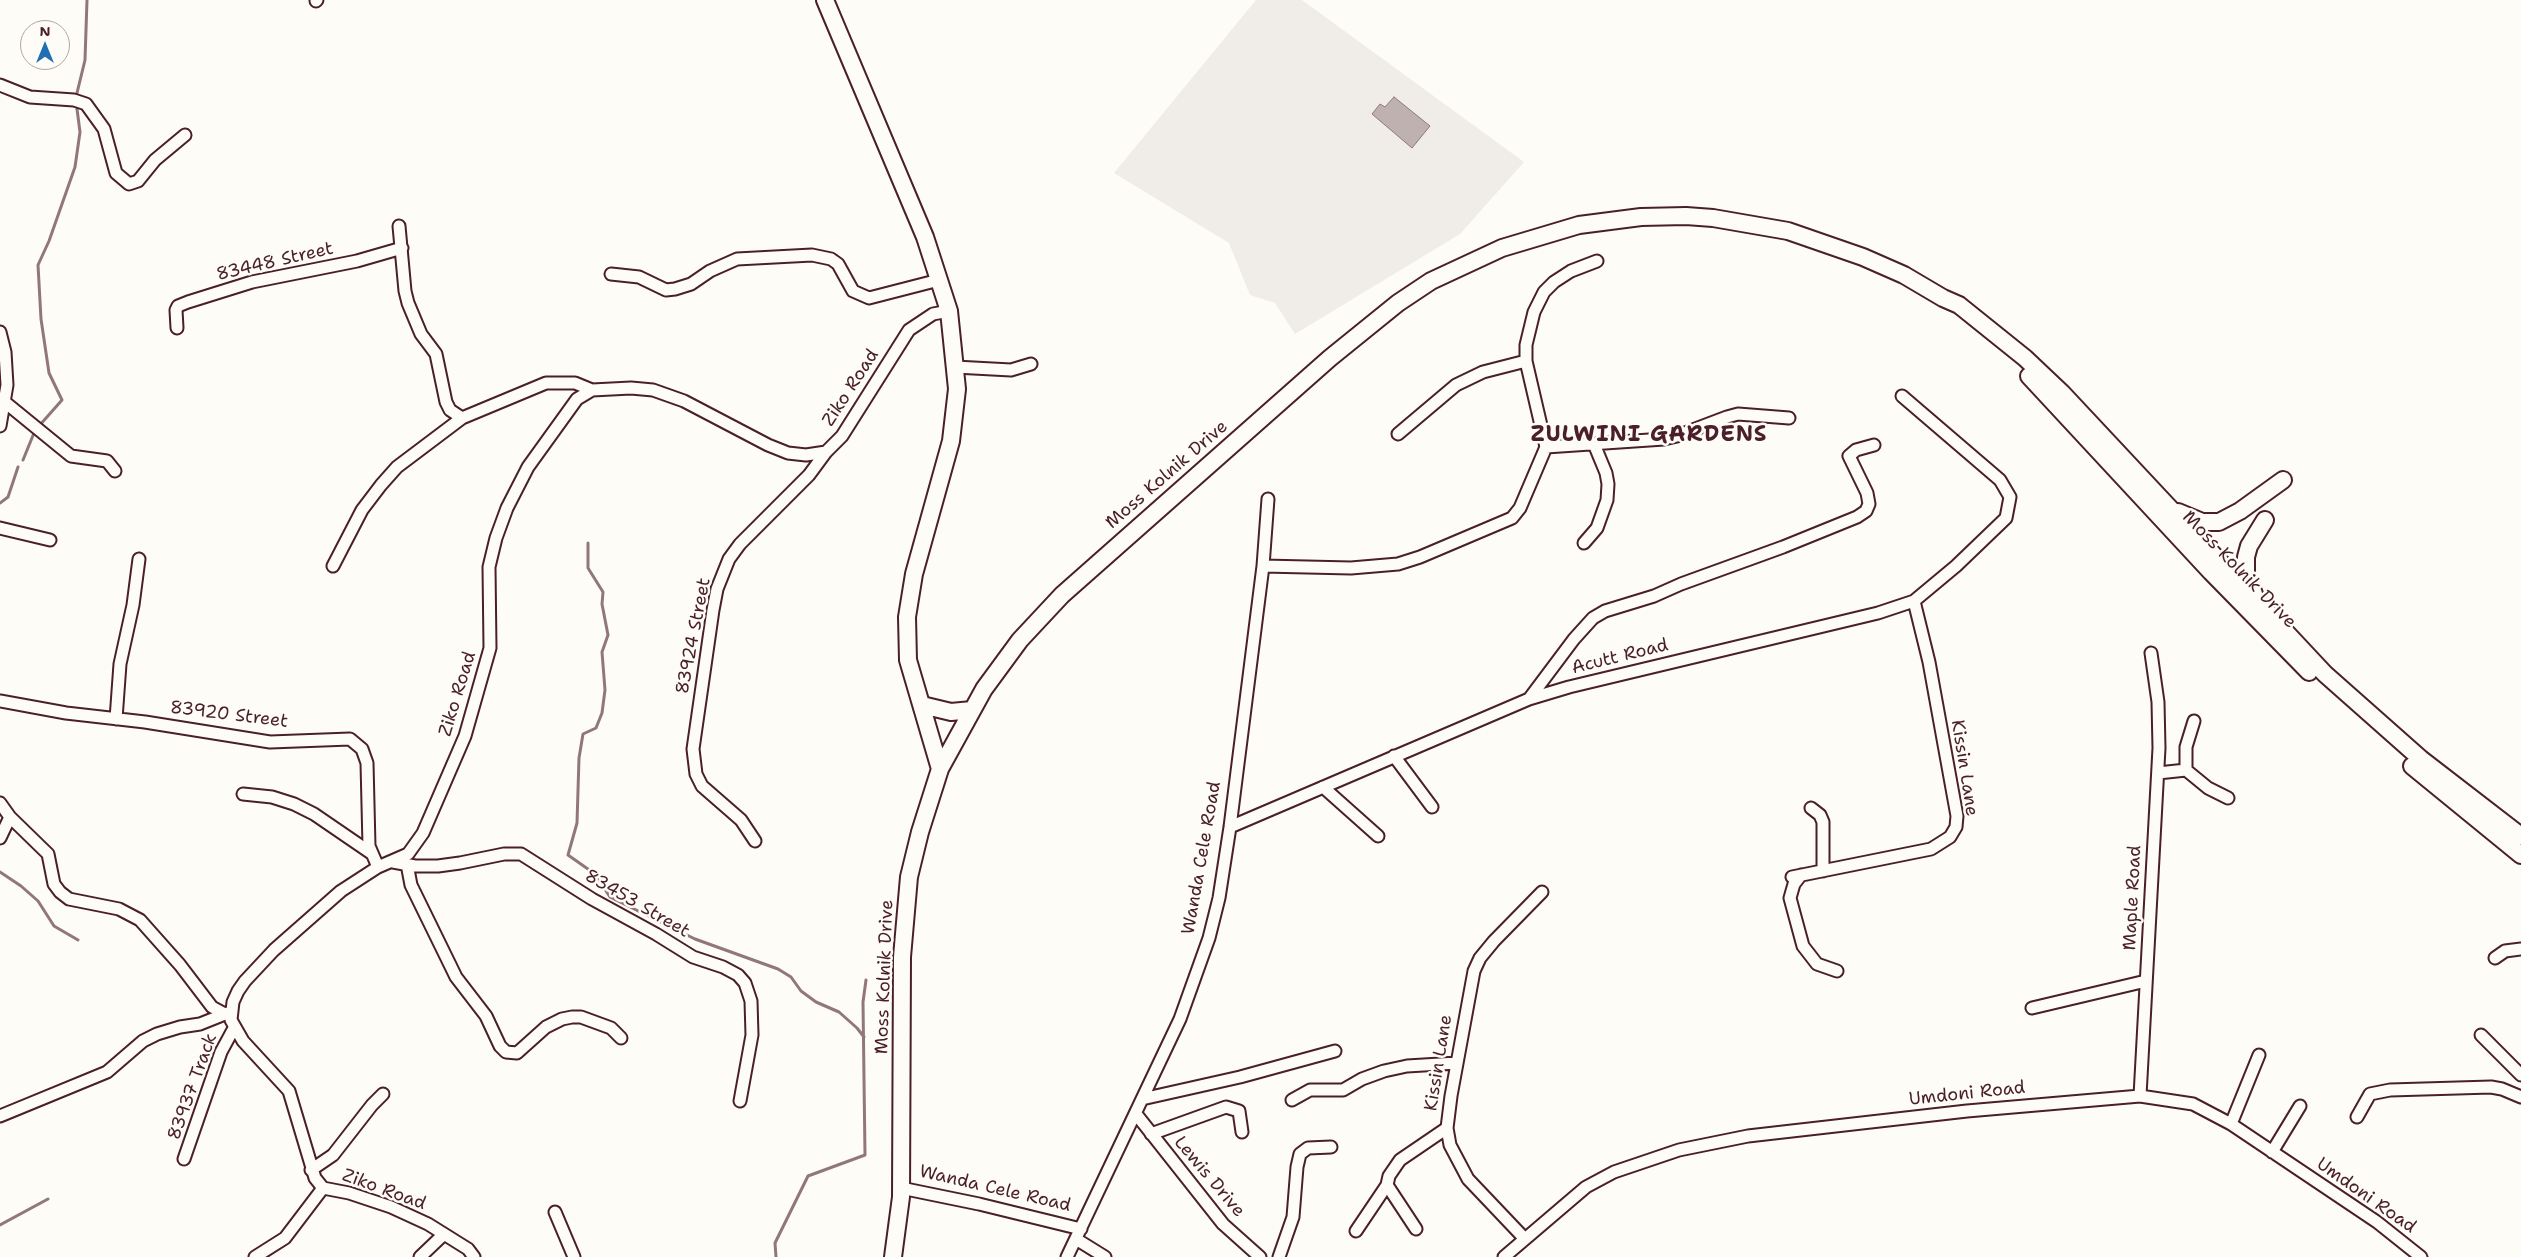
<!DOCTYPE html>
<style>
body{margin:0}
#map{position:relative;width:2521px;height:1257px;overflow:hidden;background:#fdfcf7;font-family:"Shantell Sans",sans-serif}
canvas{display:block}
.north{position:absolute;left:20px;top:20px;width:50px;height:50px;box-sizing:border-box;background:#fdfcf7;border:1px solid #b5a4a5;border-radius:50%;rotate:0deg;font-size:14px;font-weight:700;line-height:20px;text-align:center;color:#4a1f2b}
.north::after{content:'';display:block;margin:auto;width:18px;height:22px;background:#1f6fb2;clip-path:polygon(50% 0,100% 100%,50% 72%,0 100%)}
</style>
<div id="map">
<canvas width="2521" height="1257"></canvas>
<div class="north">N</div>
</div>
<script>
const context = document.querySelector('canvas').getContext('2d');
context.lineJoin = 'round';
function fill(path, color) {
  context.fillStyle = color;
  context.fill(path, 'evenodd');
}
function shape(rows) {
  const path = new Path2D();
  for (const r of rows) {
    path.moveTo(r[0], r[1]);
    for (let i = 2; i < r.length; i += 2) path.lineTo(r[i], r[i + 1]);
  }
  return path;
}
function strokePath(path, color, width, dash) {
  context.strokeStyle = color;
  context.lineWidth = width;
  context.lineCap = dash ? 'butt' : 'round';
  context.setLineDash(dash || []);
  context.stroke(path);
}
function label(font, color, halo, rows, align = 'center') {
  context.font = font + ' "Shantell Sans",sans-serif';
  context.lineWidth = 5;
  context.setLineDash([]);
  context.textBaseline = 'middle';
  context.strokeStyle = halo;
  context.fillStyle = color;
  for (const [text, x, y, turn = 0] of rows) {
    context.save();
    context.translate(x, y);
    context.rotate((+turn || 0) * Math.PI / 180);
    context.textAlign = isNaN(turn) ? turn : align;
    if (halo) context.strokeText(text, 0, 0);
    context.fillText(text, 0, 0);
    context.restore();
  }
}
fill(shape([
 [1256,0,1302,0,1524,162,1460,234,1295,334,1275,303,1250,295,1229,243,1114,173]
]), '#f0ece8');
const water = shape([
 [1394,97,1430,126,1412,148,1372,114,1380,104,1385,107,1394,97]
]);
fill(water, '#c0b1b1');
strokePath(water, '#91777b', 1);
strokePath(shape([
 [77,93,85,60,87,0],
 [39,426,62,400,49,373,41,319,38,265,49,241,75,167,80,132,77,109],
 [23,460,34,433],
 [0,503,8,497,18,467],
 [588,543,588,568,603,592,602,604,608,635,602,652,605,690,602,713,596,728,583,734,579,758,577,823,568,855,595,874,610,897,695,939,778,969,791,977,801,991,816,1002,839,1012,857,1028,864,1037],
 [0,872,21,886,38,901,54,926,78,940],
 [0,1225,48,1199],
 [776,1257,775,1243,808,1176,865,1155,863,1002,866,980]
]), '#91777b', 3);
const street = shape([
 [316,1,317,0],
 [0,85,30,97,74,100,86,104,104,129,116,173,129,184,138,181,155,160,185,135],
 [399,226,405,291,408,303,421,334,436,354,446,402,450,410,462,418],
 [611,274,639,277,666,290,675,289,691,284,710,271,737,259,812,255,831,259,838,264,853,291,869,298,939,280],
 [177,328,176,310,178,306,188,302,252,282,357,261,402,248],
 [0,332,5,352,7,385,0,426],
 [955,367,1011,370,1031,364],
 [6,403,71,456,107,461,115,471],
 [1398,434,1456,385,1483,372,1526,361],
 [1546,447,1664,439,1677,436,1727,417,1738,414,1789,418],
 [0,528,50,540],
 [1584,543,1597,528,1607,500,1608,484,1606,473,1594,444],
 [333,566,362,510,381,485,397,467,462,418,546,383,575,383,592,390],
 [1263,566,1351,568,1398,564,1420,557,1512,518,1520,508,1546,447,1526,361,1526,345,1534,312,1544,292,1554,282,1571,271,1597,261],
 [1529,699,1574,639,1593,618,1605,611,1654,596,1681,584,1783,547,1857,517,1866,511,1869,504,1867,493,1849,456,1856,450,1874,445],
 [0,701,66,713,145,722,270,742,350,739,362,749,367,763,369,846,378,867],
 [116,719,120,664,133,605,139,559],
 [1394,756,1432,807],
 [2186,770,2208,788,2228,798],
 [2158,773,2186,770,2186,747,2194,721],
 [1323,787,1378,836],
 [243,794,272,797,294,804,314,814,371,853],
 [0,803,10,817,48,854,54,884,60,892,69,899,119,909,140,920,180,965,212,1007,225,1014,231,1012],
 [1811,808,1820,815,1823,822,1823,871],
 [1230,827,1529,699,1569,687,1878,613,1914,601,1956,566,2006,518,2010,497,2000,480,1902,396],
 [0,838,10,817],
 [755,841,741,820,702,786,696,774,693,749,713,610,717,589,729,559,740,544,809,475,826,452],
 [393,862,415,866,438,866,460,863,504,854,521,854,592,899,656,934,693,957,723,967,738,975,745,983,751,1001,752,1035,740,1101],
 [407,864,411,885,456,977,486,1016,500,1046,506,1052,517,1053,546,1027,562,1019,572,1017,581,1017,611,1028,621,1038],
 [1801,875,1794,884,1790,898,1803,946,1817,964,1837,971],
 [1792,877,1931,849,1950,837,1956,827,1957,816,1929,662,1914,601],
 [2495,958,2505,951,2521,949],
 [2032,1008,2146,981],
 [2481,1035,2521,1075],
 [2140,1096,2159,748,2158,702,2151,653],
 [1142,1099,1240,1077,1335,1051],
 [1292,1100,1310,1090,1343,1090,1362,1079,1384,1071,1407,1066,1457,1063],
 [1136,1114,1223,1224,1260,1257],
 [0,1116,107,1072,143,1041,157,1034,180,1027,200,1024,225,1014],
 [2357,1117,2370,1094,2390,1090,2491,1087,2502,1089,2521,1097],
 [2231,1124,2259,1055],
 [1151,1134,1226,1107,1239,1111,1242,1132],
 [2272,1152,2300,1106],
 [184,1159,221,1052,234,1028],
 [311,1170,333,1155,372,1105,383,1094],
 [901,1188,979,1204,1081,1229],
 [555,1212,574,1257],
 [1416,1229,1387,1185,1389,1176,1400,1160,1447,1128],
 [1356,1231,1387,1185],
 [1076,1239,1105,1257],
 [1525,1239,1468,1179,1450,1145,1447,1128,1451,1096,1474,971,1480,958,1494,941,1542,892],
 [255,1257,285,1238,323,1188],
 [420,1257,443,1235],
 [474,1257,468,1249,428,1224,391,1207,349,1193,323,1188,315,1178,289,1091,243,1041,231,1020,233,1002,238,991,245,981,274,950,341,891,378,867,408,854,423,833,465,736,490,648,489,567,496,538,507,508,528,467,577,399,592,390,631,388,653,390,684,401,768,445,788,453,806,455,826,452,842,436,909,330,933,314,949,311],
 [1067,1257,1180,1019,1209,938,1219,898,1230,827,1263,566,1268,499],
 [1279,1257,1293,1217,1297,1167,1300,1154,1308,1148,1331,1147],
 [1504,1257,1586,1187,1614,1172,1679,1150,1748,1136,1967,1111,2140,1096,2193,1104,2231,1124,2377,1222,2421,1257]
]);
const secondary = shape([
 [825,0,925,237,949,311,957,389,951,441,914,574,907,617,908,660,940,769],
 [2029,376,2211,572,2309,672],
 [2178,512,2202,522,2219,522,2240,511,2283,480],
 [2254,594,2246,574,2246,557,2249,546,2265,520],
 [922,705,951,712,972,710],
 [2412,766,2521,855],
 [893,1257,901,1197,902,957,909,877,920,832,940,769,984,689,1020,640,1062,595,1330,358,1398,303,1431,281,1502,248,1579,225,1641,217,1686,216,1713,218,1788,231,1863,257,1904,275,1943,298,1959,305,2025,358,2062,393,2325,674,2421,759,2521,836]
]);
strokePath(street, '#4a1f2b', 15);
strokePath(secondary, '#4a1f2b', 20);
strokePath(street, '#fdfcf7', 11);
strokePath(secondary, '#fdfcf7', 16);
label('18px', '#4a1f2b', '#fdfcf7', [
 ["83448 Street",275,262,-13],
 ["Ziko Road",851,388,-57],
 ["Moss Kolnik Drive",1167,475,-41],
 ["Moss Kolnik Drive",2239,570,46],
 ["83924 Street",694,636,-79],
 ["Acutt Road",1620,657,-14],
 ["Ziko Road",458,694,-73],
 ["83920 Street",229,715,7],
 ["Kissin Lane",1964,768,81],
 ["Wanda Cele Road",1202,858,-80],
 ["Maple Road",2133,898,-87],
 ["83453 Street",637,904,30],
 ["Moss Kolnik Drive",885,977,-88],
 ["Kissin Lane",1439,1063,-81],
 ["83937 Track",193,1087,-70],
 ["Umdoni Road",1967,1094,-6],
 ["Lewis Drive",1209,1177,50],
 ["Wanda Cele Road",995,1189,13],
 ["Ziko Road",384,1190,20],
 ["Umdoni Road",2366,1196,35]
]);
context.letterSpacing = '1px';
label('bold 22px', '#4a1f2b', '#fdfcf7', [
 ["ZULWINI GARDENS",1649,435]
]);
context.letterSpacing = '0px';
</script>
